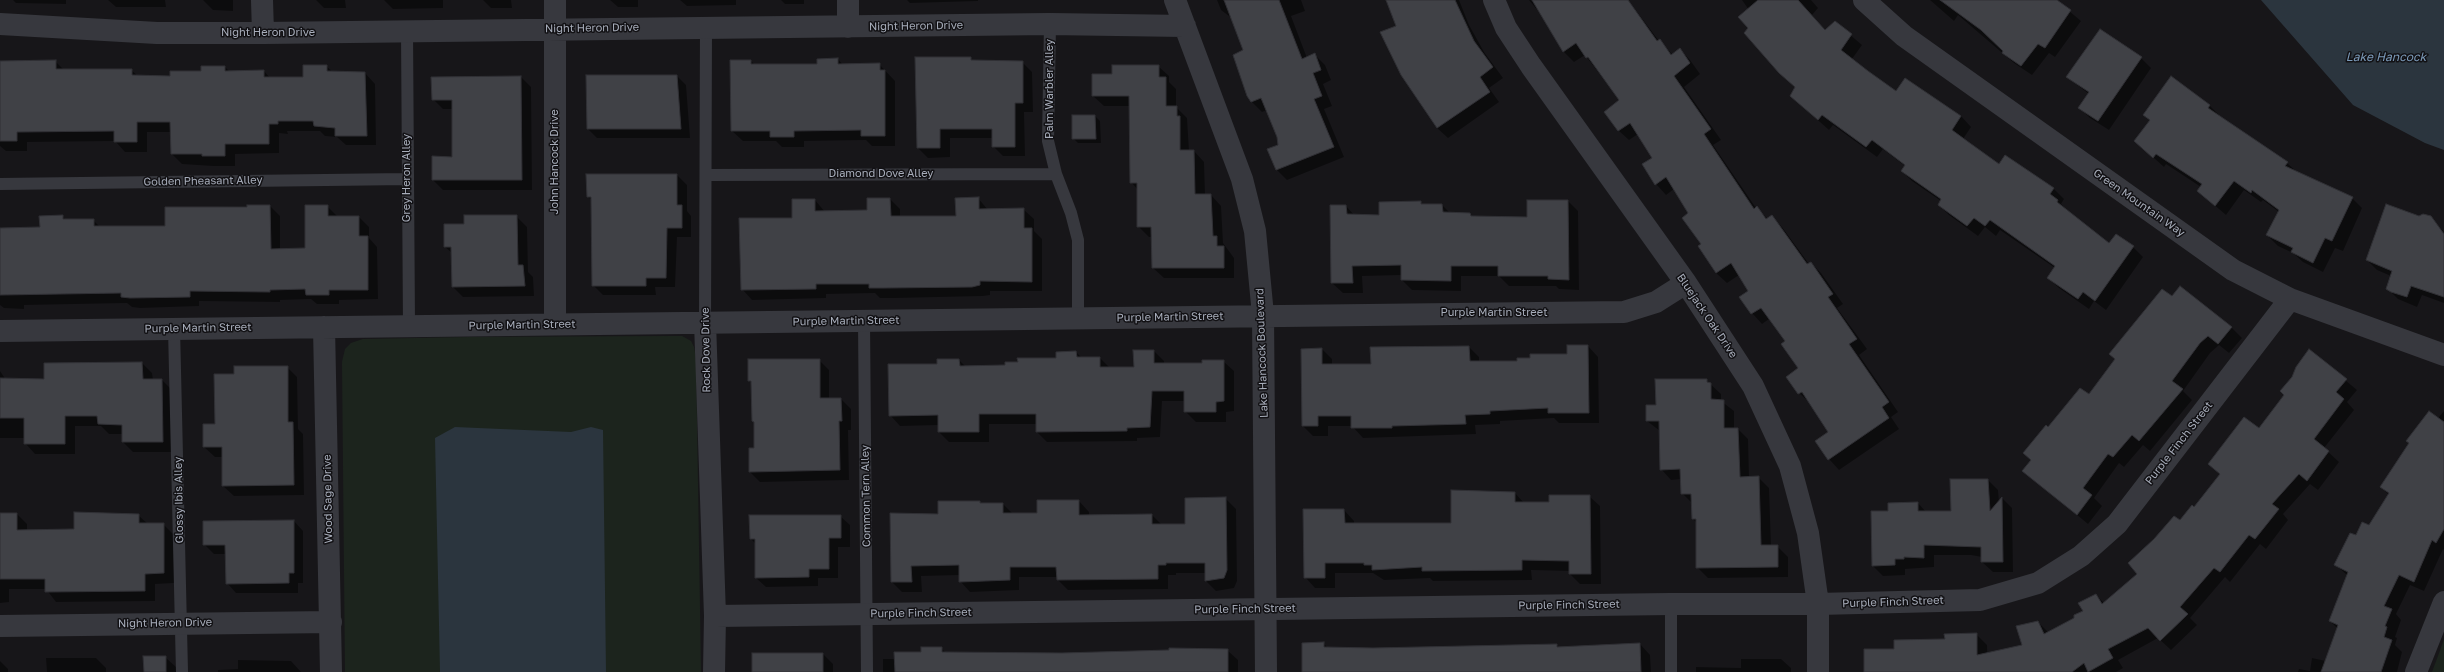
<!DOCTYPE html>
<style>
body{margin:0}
canvas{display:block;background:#171619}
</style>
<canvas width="2444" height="672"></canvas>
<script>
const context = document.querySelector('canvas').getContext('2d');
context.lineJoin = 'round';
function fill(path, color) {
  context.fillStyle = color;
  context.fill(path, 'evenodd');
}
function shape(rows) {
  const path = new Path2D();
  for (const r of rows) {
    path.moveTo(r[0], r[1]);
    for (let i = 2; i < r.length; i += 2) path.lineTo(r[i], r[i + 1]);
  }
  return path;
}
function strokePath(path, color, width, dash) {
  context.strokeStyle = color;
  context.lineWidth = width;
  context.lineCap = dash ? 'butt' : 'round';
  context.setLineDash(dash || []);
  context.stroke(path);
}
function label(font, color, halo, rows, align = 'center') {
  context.font = font + ' "Golos Text",sans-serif';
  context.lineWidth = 3;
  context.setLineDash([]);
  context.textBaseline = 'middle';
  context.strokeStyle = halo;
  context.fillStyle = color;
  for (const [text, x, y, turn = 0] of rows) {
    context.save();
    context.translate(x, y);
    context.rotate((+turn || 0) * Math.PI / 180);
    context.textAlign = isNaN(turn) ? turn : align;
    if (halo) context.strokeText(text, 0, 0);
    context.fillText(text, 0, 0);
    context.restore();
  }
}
fill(shape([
 [669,336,682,336,691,341,694,347,696,359,701,672,345,672,342,362,345,349,351,343,363,339,469,337],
 [2444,639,2444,672,2432,672,2438,656]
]), '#1c241d');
fill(shape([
 [2261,0,2444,0,2444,150,2425,143,2353,105],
 [455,427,571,432,591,427,603,430,606,672,440,672,435,438]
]), '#2b353e');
fill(shape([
 [13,0,66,0,66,4,16,3],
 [108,0,165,0,166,7,116,7],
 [203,0,233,0,233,11,213,10],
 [316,0,345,0,346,8,324,8],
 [384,0,443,0,443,8,393,9],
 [483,0,511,0,512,8,491,8],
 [610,0,638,0,638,7,618,7],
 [680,0,736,0,736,5,687,6],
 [781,0,804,0,804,4,785,4],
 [907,0,978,0,978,1,910,3],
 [1217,0,1301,0,1305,11,1291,16,1307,58,1315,55,1325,65,1331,80,1323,84,1332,106,1324,109,1344,157,1287,180,1277,170,1269,149,1280,145,1278,137,1267,110,1262,112,1251,101,1245,50,1233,19,1221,10],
 [1387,0,1459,0,1469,25,1484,52,1503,78,1489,88,1499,102,1448,138,1437,128],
 [1529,0,1628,0,1659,41,1673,55,1680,49,1690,60,1700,74,1684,87,1721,140,1713,145,1756,208,1768,219,1771,217,1782,227,1809,264,1811,263,1821,273,1843,304,1837,308,1867,349,1859,355,1898,412,1891,417,1899,429,1839,470,1829,459,1830,432,1810,403,1799,393,1800,369,1786,342,1769,319,1762,324,1752,313,1749,291,1739,275,1727,283,1716,273,1700,247,1703,245,1690,213,1674,189,1666,195,1656,184,1654,158,1638,134,1629,140,1619,131,1634,121,1633,119,1619,130,1620,100,1585,55,1574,62,1564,52,1543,17],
 [1742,0,1811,0,1818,8,1812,15,1826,31,1835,22,1862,45,1852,59,1896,92,1961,116,1971,127,1963,139,1999,166,2005,156,2054,189,2064,199,2061,204,2068,211,2110,244,2133,247,2143,257,2106,310,2094,301,2089,309,2059,288,2048,278,2055,268,2000,230,1996,236,1985,227,1978,236,1949,215,1939,205,1941,201,1912,181,1902,171,1905,166,1883,149,1877,157,1833,125,1829,130,1802,106,1796,88,1779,72,1750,28,1749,10],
 [1930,0,2056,0,2081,21,2055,57,2049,53,2032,75,2014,63,1958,15,1954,21],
 [970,58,973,61,1022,62,1032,72,1033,112,1024,112,1025,156,1003,156,993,146,993,138,950,138,950,157,928,158,918,148],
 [2141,58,2151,68,2109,130,2090,118,2080,108,2089,94,2067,77],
 [838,59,843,65,879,64,895,81,895,146,872,146,866,140,804,141,804,147,782,147,776,141,743,141,732,131,751,61,755,65,818,65],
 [55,61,64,70,131,70,138,76,171,77,225,67,230,72,264,71,270,78,304,78,326,66,333,72,365,73,375,84,376,145,346,145,337,137,325,136,320,131,287,131,288,134,279,133,279,153,235,154,235,166,213,166,182,164,172,154,172,132,147,132,147,152,125,152,115,141,27,142,27,151,6,151,0,146,0,63],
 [1158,66,1169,76,1169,82,1176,89,1176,107,1187,118,1189,151,1194,151,1204,162,1205,195,1211,195,1221,206,1223,243,1234,258,1234,278,1164,278,1153,268,1153,237,1149,237,1138,226,1138,190,1131,182,1130,106,1104,106,1093,96,1113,75],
 [677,76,686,85,690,138,597,138,588,129],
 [521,77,531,87,532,190,443,190,433,180,453,158,453,109,443,109,433,99],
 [2210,106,2220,116,2287,163,2297,172,2352,198,2362,208,2343,251,2335,248,2323,272,2303,262,2293,253,2278,246,2267,235,2279,212,2263,200,2261,202,2244,190,2226,215,2198,191,2201,187,2166,164,2164,167,2135,141,2150,121,2144,114],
 [1095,116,1100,121,1101,143,1078,143,1073,138],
 [677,175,687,185,687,211,691,216,691,237,677,237,675,287,655,287,656,295,603,295,593,285,592,200,588,197],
 [978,198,988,210,1023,209,1034,219,1034,231,1042,239,1042,291,990,291,990,295,983,296,895,298,880,298,875,293,826,294,826,298,752,300,742,289,793,219,815,200,825,212,868,211,890,199,900,209,900,217,957,217],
 [1568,201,1578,211,1579,290,1559,289,1556,286,1509,286,1499,276,1461,276,1461,291,1412,290,1402,280,1402,275,1362,276,1363,293,1343,293,1332,283,1346,206,1355,216,1380,216,1420,202,1423,205,1442,205,1450,213,1470,214,1473,217,1528,218],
 [270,206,280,216,280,250,306,249,327,206,337,216,359,217,369,227,369,238,377,247,378,299,339,300,339,304,317,304,311,299,280,300,280,302,199,301,199,306,140,308,132,307,127,303,24,305,24,309,4,308,0,305,0,229,41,228,62,216,66,220,93,220,100,227,166,227,166,208],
 [516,216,527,227,528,272,533,277,534,296,463,297,452,286,452,253,445,247,465,225],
 [2419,217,2430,217,2444,232,2444,303,2422,295,2417,307,2398,299,2387,288,2391,276,2377,270,2367,260],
 [2172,297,2231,327,2242,338,2229,353,2219,345,2210,353,2183,391,2192,400,2150,451,2143,445,2124,467,2119,463,2094,498,2102,506,2088,524,2024,471,2032,461,2048,428,2089,396],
 [1588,346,1598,357,1599,423,1559,423,1554,418,1500,421,1500,424,1475,425,1476,434,1363,438,1352,426,1328,426,1328,436,1313,436,1303,426,1322,349,1332,359,1332,365,1372,365,1469,347,1479,357,1479,362,1518,362,1568,355],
 [2309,350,2357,390,2347,402,2354,410,2324,448,2339,462,2318,490,2310,484,2283,514,2288,520,2266,549,2260,544,2230,582,2225,577,2190,618,2197,625,2171,650,2158,638,2118,660,2123,668,2116,672,2001,672,2038,622,2048,632,2084,612,2096,595,2105,604,2139,574,2221,475,2209,464,2259,430,2285,396],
 [1154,351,1164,361,1164,364,1203,364,1223,361,1234,371,1234,411,1226,412,1226,422,1196,422,1185,411,1185,401,1162,401,1160,437,1137,438,1137,441,1047,442,1037,432,1037,424,989,424,989,442,949,442,939,432,939,425,900,426,890,415,938,365,959,360,966,367,1006,365,1057,359,1076,352,1082,358,1100,358,1110,368,1135,368],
 [819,360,829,370,829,399,841,399,851,409,851,430,848,430,849,480,760,482,750,472,755,449,755,422,752,383,749,381],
 [142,363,152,373,153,380,162,380,172,390,173,452,133,452,123,442,123,434,109,434,101,426,75,426,75,454,35,454,25,443,25,438,0,438,0,371,6,380,45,380,45,364],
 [287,367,297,377,298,429,303,434,304,495,234,496,223,486,223,457,215,457,204,447,204,425,216,425,235,375],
 [1706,380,1721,394,1721,401,1734,411,1734,429,1738,429,1748,439,1749,477,1758,477,1769,488,1771,546,1777,546,1788,557,1788,577,1708,578,1697,567,1697,523,1693,519,1693,504,1682,493,1682,479,1671,480,1661,469,1660,431,1647,421,1657,406],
 [2444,411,2444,550,2443,549,2424,591,2410,585,2396,614,2401,620,2395,637,2397,638,2395,645,2402,652,2397,672,2298,672,2299,669,2310,671,2312,658,2326,661,2338,629,2330,621,2348,576,2336,565,2357,536,2369,527,2389,495,2381,487],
 [1988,480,1998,490,1999,502,2002,498,2012,508,2013,572,1993,572,1982,562,1982,557,1971,555,1934,555,1934,567,1905,569,1905,575,1883,576,1873,566,1889,512,1918,503,1926,512,1952,512],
 [1515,493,1524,503,1550,503,1589,496,1600,506,1601,584,1580,584,1570,574,1570,571,1531,570,1532,580,1433,581,1430,578,1384,580,1373,573,1335,573,1335,588,1315,588,1305,577,1344,510,1354,521,1354,524,1452,524],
 [1225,498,1236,509,1237,581,1234,588,1216,591,1206,581,1206,573,1176,573,1176,575,1168,575,1168,589,1068,590,1058,580,1058,577,1019,577,1019,590,970,592,960,581,960,575,921,576,922,592,902,592,892,582,939,515,979,502,982,504,1003,504,1013,514,1038,514,1079,501,1089,512,1089,516,1152,515,1162,525,1186,525],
 [17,514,27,524,27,531,75,530,138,515,148,524,163,524,174,535,174,583,155,584,155,601,56,602,46,589,9,589,9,602,0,603,0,515],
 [840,516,850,525,850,547,838,547,838,578,818,578,818,586,766,587,756,578,756,544,751,539],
 [294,521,303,531,303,583,298,583,298,593,236,593,227,583,226,554,214,554,204,544],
 [1976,634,1987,645,1988,672,1865,672,1895,650],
 [1323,643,1328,648,1373,649,1557,645,1559,647,1640,644,1650,655,1651,672,1303,672],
 [941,648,946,653,1062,654,1227,650,1238,660,1238,672,883,672,883,659,896,659],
 [823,654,833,664,833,672,753,672],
 [165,657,176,667,176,672,145,672],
 [46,658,96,658,106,668,106,672,39,672,47,672],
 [1741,659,1781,659,1791,668,1791,672,1696,672,1696,667,1741,668],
 [238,660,291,661,301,672,218,672,218,670,238,669],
 [0,661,8,669,8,672,0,672]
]), '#0007');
const building = shape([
 [1224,0,1279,0,1302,59,1315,53,1321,70,1313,73,1322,96,1314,99,1334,147,1276,170,1267,149,1278,145,1277,137,1261,98,1251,102,1247,96,1233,55,1243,50,1224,0],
 [1386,0,1455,0,1474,41,1493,67,1480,77,1490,92,1437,128,1401,75,1380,32,1396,26,1386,0],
 [1532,0,1628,0,1657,41,1660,39,1671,55,1680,48,1690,63,1674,76,1711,129,1704,134,1754,209,1757,206,1766,219,1772,215,1807,264,1811,262,1833,294,1828,297,1857,339,1849,344,1889,402,1882,407,1889,418,1828,460,1815,441,1828,432,1802,392,1798,394,1786,377,1798,368,1781,344,1785,341,1761,308,1751,314,1739,297,1748,291,1731,263,1716,273,1698,246,1701,244,1682,218,1688,213,1666,177,1655,185,1642,164,1652,158,1630,123,1618,131,1604,112,1619,100,1588,57,1586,58,1576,43,1563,52,1532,0],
 [1758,0,1798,0,1825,30,1835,21,1852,34,1841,50,1868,71,1896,91,1905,78,1961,116,1952,130,1967,141,1999,164,2005,155,2054,188,2050,194,2058,200,2057,202,2109,243,2116,234,2134,246,2095,301,2083,292,2078,299,2047,278,2055,266,1990,220,1985,226,1974,218,1967,226,1938,205,1941,199,1901,171,1905,165,1872,140,1866,147,1822,115,1818,120,1790,96,1795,87,1779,73,1744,33,1748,28,1738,17,1758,0],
 [1940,0,2057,0,2071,10,2045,48,2038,44,2021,66,2002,53,2003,51,1981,30,1940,0],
 [2100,29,2142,57,2098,121,2078,108,2089,92,2066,77,2100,29],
 [915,57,971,57,971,60,1023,61,1023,103,1015,103,1015,147,992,147,992,129,940,129,940,148,917,148,915,57],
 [838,58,838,64,880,63,880,70,885,70,885,136,861,136,861,130,794,131,794,137,770,137,770,131,731,131,730,60,751,60,751,64,817,64,817,59,838,58],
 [56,60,56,69,132,69,132,75,170,76,170,71,201,71,201,66,225,66,225,71,264,70,264,77,303,77,303,65,327,65,327,71,365,72,367,136,335,136,335,128,314,126,313,121,278,121,278,124,269,124,269,144,225,144,225,156,202,156,202,154,171,154,170,122,137,122,137,142,114,142,114,131,17,132,17,141,0,141,0,61,56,60],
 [1112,65,1159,65,1159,77,1166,77,1166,106,1177,106,1177,116,1180,116,1180,150,1194,150,1195,194,1211,194,1213,236,1217,236,1217,246,1224,246,1224,268,1152,268,1151,227,1137,227,1137,183,1130,183,1129,96,1092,96,1092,74,1112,74,1112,65],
 [586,75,677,75,681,129,587,129,586,75],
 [521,76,522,180,432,180,432,156,452,157,452,100,432,100,431,77,521,76],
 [2171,76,2210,105,2208,108,2288,162,2285,166,2353,197,2332,241,2325,238,2313,263,2291,252,2293,248,2266,235,2279,210,2252,190,2251,193,2234,181,2215,206,2197,191,2202,184,2156,154,2153,158,2134,141,2150,120,2143,115,2171,76],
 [1072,115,1095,115,1096,139,1072,139,1072,115],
 [586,174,677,174,677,205,682,205,682,228,667,228,666,278,646,278,646,286,592,286,591,197,587,197,586,174],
 [979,197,979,209,1024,208,1024,228,1032,228,1032,282,980,281,980,285,972,287,884,288,869,288,869,284,816,284,816,289,741,290,739,218,792,218,792,199,815,199,815,211,867,210,867,198,890,198,891,216,956,216,955,198,979,197],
 [1527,200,1568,200,1569,280,1548,279,1548,276,1498,276,1498,266,1451,266,1451,281,1401,280,1401,265,1352,266,1353,283,1331,283,1330,205,1346,205,1347,214,1379,215,1379,202,1421,201,1421,204,1442,204,1443,212,1470,213,1471,216,1527,217,1527,200],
 [2386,204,2419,216,2423,214,2431,216,2444,234,2444,297,2411,286,2407,297,2391,292,2386,289,2392,271,2366,260,2386,204],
 [247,205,270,205,271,249,305,248,305,205,328,205,328,216,359,216,359,236,368,236,368,290,329,290,329,295,306,295,305,289,270,290,270,292,190,291,190,297,130,298,121,297,121,293,0,295,0,228,40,227,39,216,63,215,63,219,94,219,94,226,165,226,165,207,247,207,247,205],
 [464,215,517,215,518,265,523,265,525,286,452,287,451,247,444,247,444,224,464,224,464,215],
 [2180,286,2232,327,2218,344,2208,336,2200,343,2172,381,2183,389,2139,441,2132,435,2113,457,2108,454,2083,488,2092,495,2077,515,2022,471,2031,460,2023,453,2046,425,2048,427,2080,388,2089,394,2115,359,2109,354,2162,289,2172,296,2180,286],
 [1567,345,1588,345,1589,413,1548,413,1548,408,1490,411,1490,414,1465,415,1466,424,1392,426,1392,428,1351,428,1351,416,1318,416,1318,426,1302,426,1301,349,1322,348,1322,364,1371,364,1370,347,1469,346,1470,361,1517,361,1517,358,1530,358,1530,354,1567,354,1567,345],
 [2309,349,2347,379,2336,392,2344,399,2314,439,2329,451,2307,481,2299,474,2272,504,2279,509,2255,539,2249,535,2220,572,2214,568,2180,607,2188,614,2160,641,2148,628,2108,649,2113,658,2088,672,2084,663,2072,672,1864,672,1864,649,1894,649,1894,640,1945,639,1944,634,1977,633,1977,655,2022,645,2016,626,2038,621,2044,634,2074,618,2074,615,2083,611,2078,603,2096,594,2102,604,2137,574,2128,563,2154,539,2174,516,2180,520,2192,505,2194,507,2220,474,2208,464,2244,417,2259,428,2284,395,2280,391,2292,377,2296,367,2309,349],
 [1133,350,1154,350,1154,363,1202,363,1202,360,1224,360,1224,401,1216,402,1216,412,1184,412,1184,391,1152,391,1150,427,1127,428,1127,431,1036,432,1036,414,979,414,979,432,938,432,938,415,889,416,888,364,937,364,937,359,959,359,960,366,1005,365,1005,362,1018,362,1017,358,1056,358,1056,352,1076,351,1077,357,1100,357,1100,367,1134,367,1133,350],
 [748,359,820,359,820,398,841,398,842,421,839,421,840,470,749,472,749,448,754,448,754,422,752,421,751,381,748,381,748,359],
 [142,362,143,379,162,379,163,442,122,442,122,425,98,424,97,416,65,416,65,444,24,444,24,418,0,418,0,378,44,379,44,363,142,362],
 [234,366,288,366,288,422,293,422,294,485,222,486,222,447,203,447,203,424,215,424,214,374,234,374,234,366],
 [1655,379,1707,379,1707,382,1711,383,1711,399,1724,400,1724,428,1738,428,1740,477,1759,476,1761,545,1778,545,1778,567,1696,568,1696,519,1692,519,1691,494,1681,494,1680,469,1660,470,1659,421,1646,421,1646,405,1656,405,1655,379],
 [2429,411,2444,422,2444,529,2436,543,2432,540,2414,582,2399,575,2384,606,2392,609,2385,626,2387,627,2384,637,2392,640,2381,672,2321,672,2338,625,2329,621,2348,572,2334,565,2350,533,2356,535,2362,522,2369,525,2389,493,2380,487,2409,443,2406,441,2429,411],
 [1950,479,1988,479,1990,511,2002,497,2003,562,1981,562,1981,547,1924,545,1924,558,1904,557,1904,559,1895,559,1895,565,1872,566,1871,511,1888,511,1888,503,1918,502,1918,511,1951,511,1950,479],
 [1451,490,1515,492,1515,502,1549,502,1549,495,1590,495,1591,574,1569,574,1569,561,1522,560,1522,570,1422,571,1422,567,1372,570,1372,565,1364,565,1364,563,1325,563,1325,578,1304,578,1303,509,1344,509,1345,523,1451,523,1451,490],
 [1226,497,1227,570,1224,578,1205,581,1205,563,1166,563,1166,565,1158,565,1158,579,1057,580,1056,567,1010,567,1010,580,959,582,959,565,911,566,912,582,891,582,890,513,938,514,938,501,980,501,980,503,1003,503,1003,513,1037,513,1037,500,1079,500,1079,515,1152,514,1152,524,1185,524,1185,498,1226,497],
 [74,512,139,514,139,523,164,523,164,573,145,574,145,591,45,592,45,579,0,579,0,513,17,513,17,530,74,529,74,512],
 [749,515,841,515,841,538,829,538,829,569,809,569,809,577,755,578,755,539,750,539,749,515],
 [294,520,294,573,289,573,289,583,226,584,225,545,203,545,203,521,294,520],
 [1324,642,1324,647,1373,648,1557,644,1557,647,1640,643,1641,672,1302,672,1302,643,1324,642],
 [921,647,942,647,942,652,1062,653,1169,650,1169,648,1228,649,1228,672,895,672,894,652,921,652,921,647],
 [752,653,823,653,823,672,752,672,752,653],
 [143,656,166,656,166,672,144,672,143,656]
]);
fill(building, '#404146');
strokePath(building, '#303035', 1);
strokePath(shape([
 [1050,24,1048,141,1056,174,1071,213,1078,240,1078,318],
 [407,31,409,326],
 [706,175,1056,174],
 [0,184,407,179],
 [864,321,867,672],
 [705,322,706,27],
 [174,328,182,672],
 [1671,604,1671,672]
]), '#37383e', 12);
strokePath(shape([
 [262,0,263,33],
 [555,0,555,324],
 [848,0,848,27],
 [1175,0,1242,179,1255,231,1263,315,1266,672],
 [1494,0,1506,28,1531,66,1686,283,1753,386,1790,466,1808,533,1818,604,1818,672],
 [1864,0,1904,36,2233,270,2290,299,2444,355],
 [0,24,157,33,263,33,1050,24,1185,26],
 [705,322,715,616,714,672],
 [324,327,331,672],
 [0,331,1624,312,1656,302,1686,283],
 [715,616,1671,604,1818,604,1980,600,2038,583,2081,556,2117,524,2290,299],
 [0,626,331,622],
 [2416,672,2444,602]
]), '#37383e', 22);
label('11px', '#a7adba', '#121114', [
 ["Night Heron Drive",916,26,-1],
 ["Night Heron Drive",592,28,-1],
 ["Night Heron Drive",268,33],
 ["Palm Warbler Alley",1050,89,-90],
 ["John Hancock Drive",555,162,-90],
 ["Diamond Dove Alley",881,174],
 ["Grey Heron Alley",407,178,-90],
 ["Golden Pheasant Alley",203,181,-1],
 ["Green Mountain Way",2139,203,35],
 ["Purple Martin Street",1494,313],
 ["Bluejack Oak Drive",1707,316,56],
 ["Purple Martin Street",1170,317,-1],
 ["Purple Martin Street",846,321,-1],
 ["Purple Martin Street",522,325,-1],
 ["Purple Martin Street",198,328,-1],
 ["Rock Dove Drive",706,350,-91],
 ["Lake Hancock Boulevard",1262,353,-92],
 ["Purple Finch Street",2179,443,-52],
 ["Common Tern Alley",866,496,-91],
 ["Wood Sage Drive",328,499,-91],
 ["Glossy Ibis Alley",179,500,-91],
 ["Purple Finch Street",1893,602,-2],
 ["Purple Finch Street",1569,605,-1],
 ["Purple Finch Street",1245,609,-1],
 ["Purple Finch Street",921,613,-1],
 ["Night Heron Drive",165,623,-1]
]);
label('italic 12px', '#7b9ab9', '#121114', [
 ["Lake Hancock",2386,57]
]);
</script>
